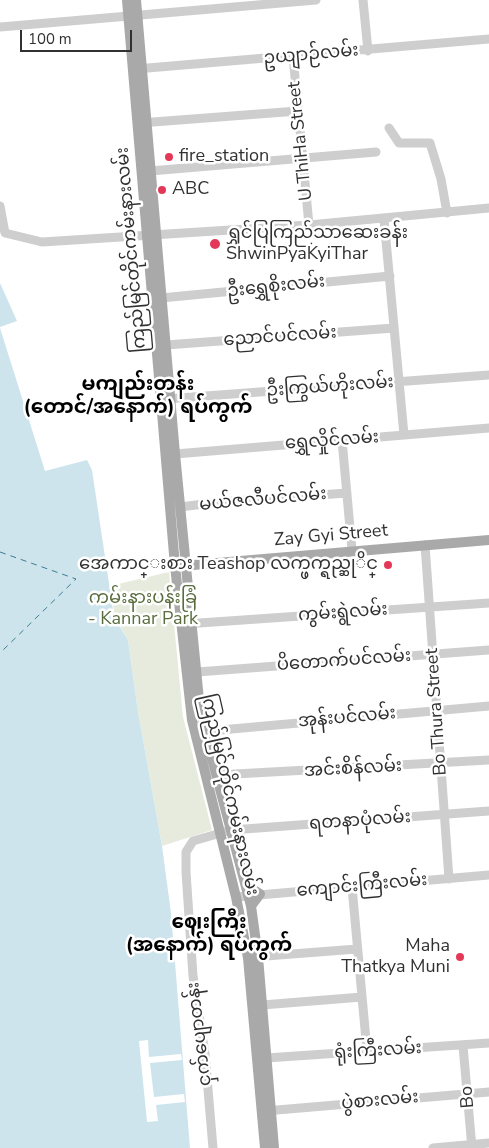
<!DOCTYPE html>
<meta charset="utf-8">
<style>
body{margin:0}
#map{position:relative;width:489px;height:1148px;overflow:hidden;background:#fff;font-family:"Nunito Sans",sans-serif}
canvas{display:block}
.scale{position:absolute;left:20px;top:30px;width:112px;height:22px;box-sizing:border-box;border:2px solid #313131;border-top:0;padding-left:6px;font-size:15px;line-height:18px;white-space:nowrap;color:#313131;-webkit-text-stroke:4px #fff;paint-order:stroke}
</style>
<div id="map">
<canvas width="489" height="1148"></canvas>
<div class="scale">100 m</div>
</div>
<script>
const context = document.querySelector('canvas').getContext('2d');
context.lineJoin = 'round';
function fill(path, color) {
  context.fillStyle = color;
  context.fill(path, 'evenodd');
}
function shape(rows) {
  const path = new Path2D();
  for (const r of rows) {
    path.moveTo(r[0], r[1]);
    for (let i = 2; i < r.length; i += 2) path.lineTo(r[i], r[i + 1]);
  }
  return path;
}
function strokePath(path, color, width, dash) {
  context.strokeStyle = color;
  context.lineWidth = width;
  context.lineCap = dash ? 'butt' : 'round';
  context.setLineDash(dash || []);
  context.stroke(path);
}
function label(font, color, halo, rows, align = 'center') {
  context.font = font + ' "Nunito Sans","Noto Sans Myanmar",sans-serif';
  context.lineWidth = 5;
  context.setLineDash([]);
  context.textBaseline = 'middle';
  context.strokeStyle = halo;
  context.fillStyle = color;
  for (const [text, x, y, turn = 0] of rows) {
    context.save();
    context.translate(x, y);
    context.rotate((+turn || 0) * Math.PI / 180);
    context.textAlign = isNaN(turn) ? turn : align;
    if (halo) context.strokeText(text, 0, 0);
    context.fillText(text, 0, 0);
    context.restore();
  }
}
fill(shape([
 [169,572,183,717,212,830,162,846,138,712,128,640,115,617,110,586]
]), '#e6ebdd');
fill(shape([
 [0,283,17,321,0,327],
 [0,328,45,471,87,460,92,470,114,617,128,640,138,712,162,846,171,913,190,1148,0,1148]
]), '#cde4ed');
fill(shape([
 [148,1040,149,1057,181,1054,182,1060,150,1063,154,1097,184,1094,185,1102,156,1105,158,1121,147,1122,139,1041]
]), '#fff');
strokePath(shape([
 [0,552,76,579,0,653]
]), '#3f7c93', 1, [6, 5]);
strokePath(shape([
 [363,0,368,51],
 [0,27,316,0],
 [293,56,309,225],
 [136,69,489,39],
 [140,123,298,111],
 [389,128,399,143,430,143,441,179,447,213],
 [150,171,376,152],
 [0,206,5,233,42,242,309,225,489,208],
 [384,219,404,435],
 [161,298,390,276],
 [166,345,394,328],
 [165,399,489,375],
 [342,440,352,550],
 [175,454,489,428],
 [180,507,220,502,347,493],
 [425,545,449,879],
 [185,624,489,603],
 [197,672,489,650],
 [198,732,489,706],
 [217,775,489,760],
 [352,887,367,1051],
 [236,897,489,875],
 [253,957,357,949],
 [262,1005,362,997],
 [463,1046,472,1148],
 [266,1058,489,1043],
 [265,1111,489,1092],
 [213,1148,205,1054,193,976,186,872,186,852,193,841,231,830,489,811],
 [433,1148,489,1143]
]), '#cecece', 9);
strokePath(shape([
 [127,0,175,566,192,720,236,897,248,958,265,1148],
 [136,0,175,454,199,700,206,736,251,906,258,957,274,1148],
 [181,566,489,540],
 [246,885,260,894,251,906]
]), '#a9a9a9', 10);
for (const [x, y, r, color] of [
 [169,157,5,"#e33857"],
 [162,190,5,"#e33857"],
 [215,244,6,"#e33857"],
 [388,565,5,"#e33857"],
 [460,957,5,"#e33857"]
]) {
  const dot = new Path2D();
  dot.arc(x, y, r, 0, 2 * Math.PI);
  context.fillStyle = color;
  context.fill(dot);
  strokePath(dot, '#fff', 2);
}
label('18px', '#313131', '#fff', [
 ["ဥယျာဉ်လမ်း",311,55,-5],
 ["U ThiHa Street",301,141,-96],
 ["ကြည်မြင်တိုင်ကမ်းနားလမ်း",132,250,-95],
 ["ဦးရွှေစိုးလမ်း",276,287,-6],
 ["ညောင်ပင်လမ်း",280,337,-4],
 ["ဦးကြွယ်ဟိုးလမ်း",330,387,-4],
 ["ရွှေလှိုင်လမ်း",332,441,-4],
 ["မယ်ဇလီပင်လမ်း",263,500,-5],
 ["Zay Gyi Street",331,536,-5],
 ["ကွမ်းရွဲလမ်း",343,613,-4],
 ["ပိတောက်ပင်လမ်း",344,661,-4],
 ["Bo Thura Street",437,712,-94],
 ["အုန်းပင်လမ်း",347,718,-5],
 ["အင်းစိန်လမ်း",353,769,-3],
 ["ကြည်မြင်တိုင်ကမ်းနားလမ်း",229,795,77],
 ["ရတနာပုံလမ်း",360,821,-4],
 ["ကျောင်းကြီးလမ်း",362,886,-5],
 ["ငှက်ပျောတန်း",200,1034,-97],
 ["ရုံးကြီးလမ်း",378,1051,-3],
 ["Bo",468,1097,-95],
 ["ပွဲစားလမ်း",380,1101,-5]
]);
label('18px', '#313131', '#fff', [
 ["fire_station",179,157],
 ["ABC",172,190],
 ["ရွှင်ပြကြည်သာဆေးခန်း",226,234],
 ["ShwinPyaKyiThar",226,255],
 ["အေကာင္းစား Teashop လက္ဖက္ရည္ဆုိင္",378,565,"right"],
 ["Maha",450,947,"right"],
 ["Thatkya Muni",450,968,"right"]
], 'left');
label('18px', '#596d3e', '#fff', [
 ["ကမ်းနားပန်းခြံ",143,599],
 ["- Kannar Park",143,620]
]);
label('bold 20px', '#000', '#fff', [
 ["မကျည်းတန်း",138,385],
 ["(တောင်/အနောက်) ရပ်ကွက်",138,408],
 ["ဈေးကြီး",209,923],
 ["(အနောက်) ရပ်ကွက်",209,946]
]);
</script>
